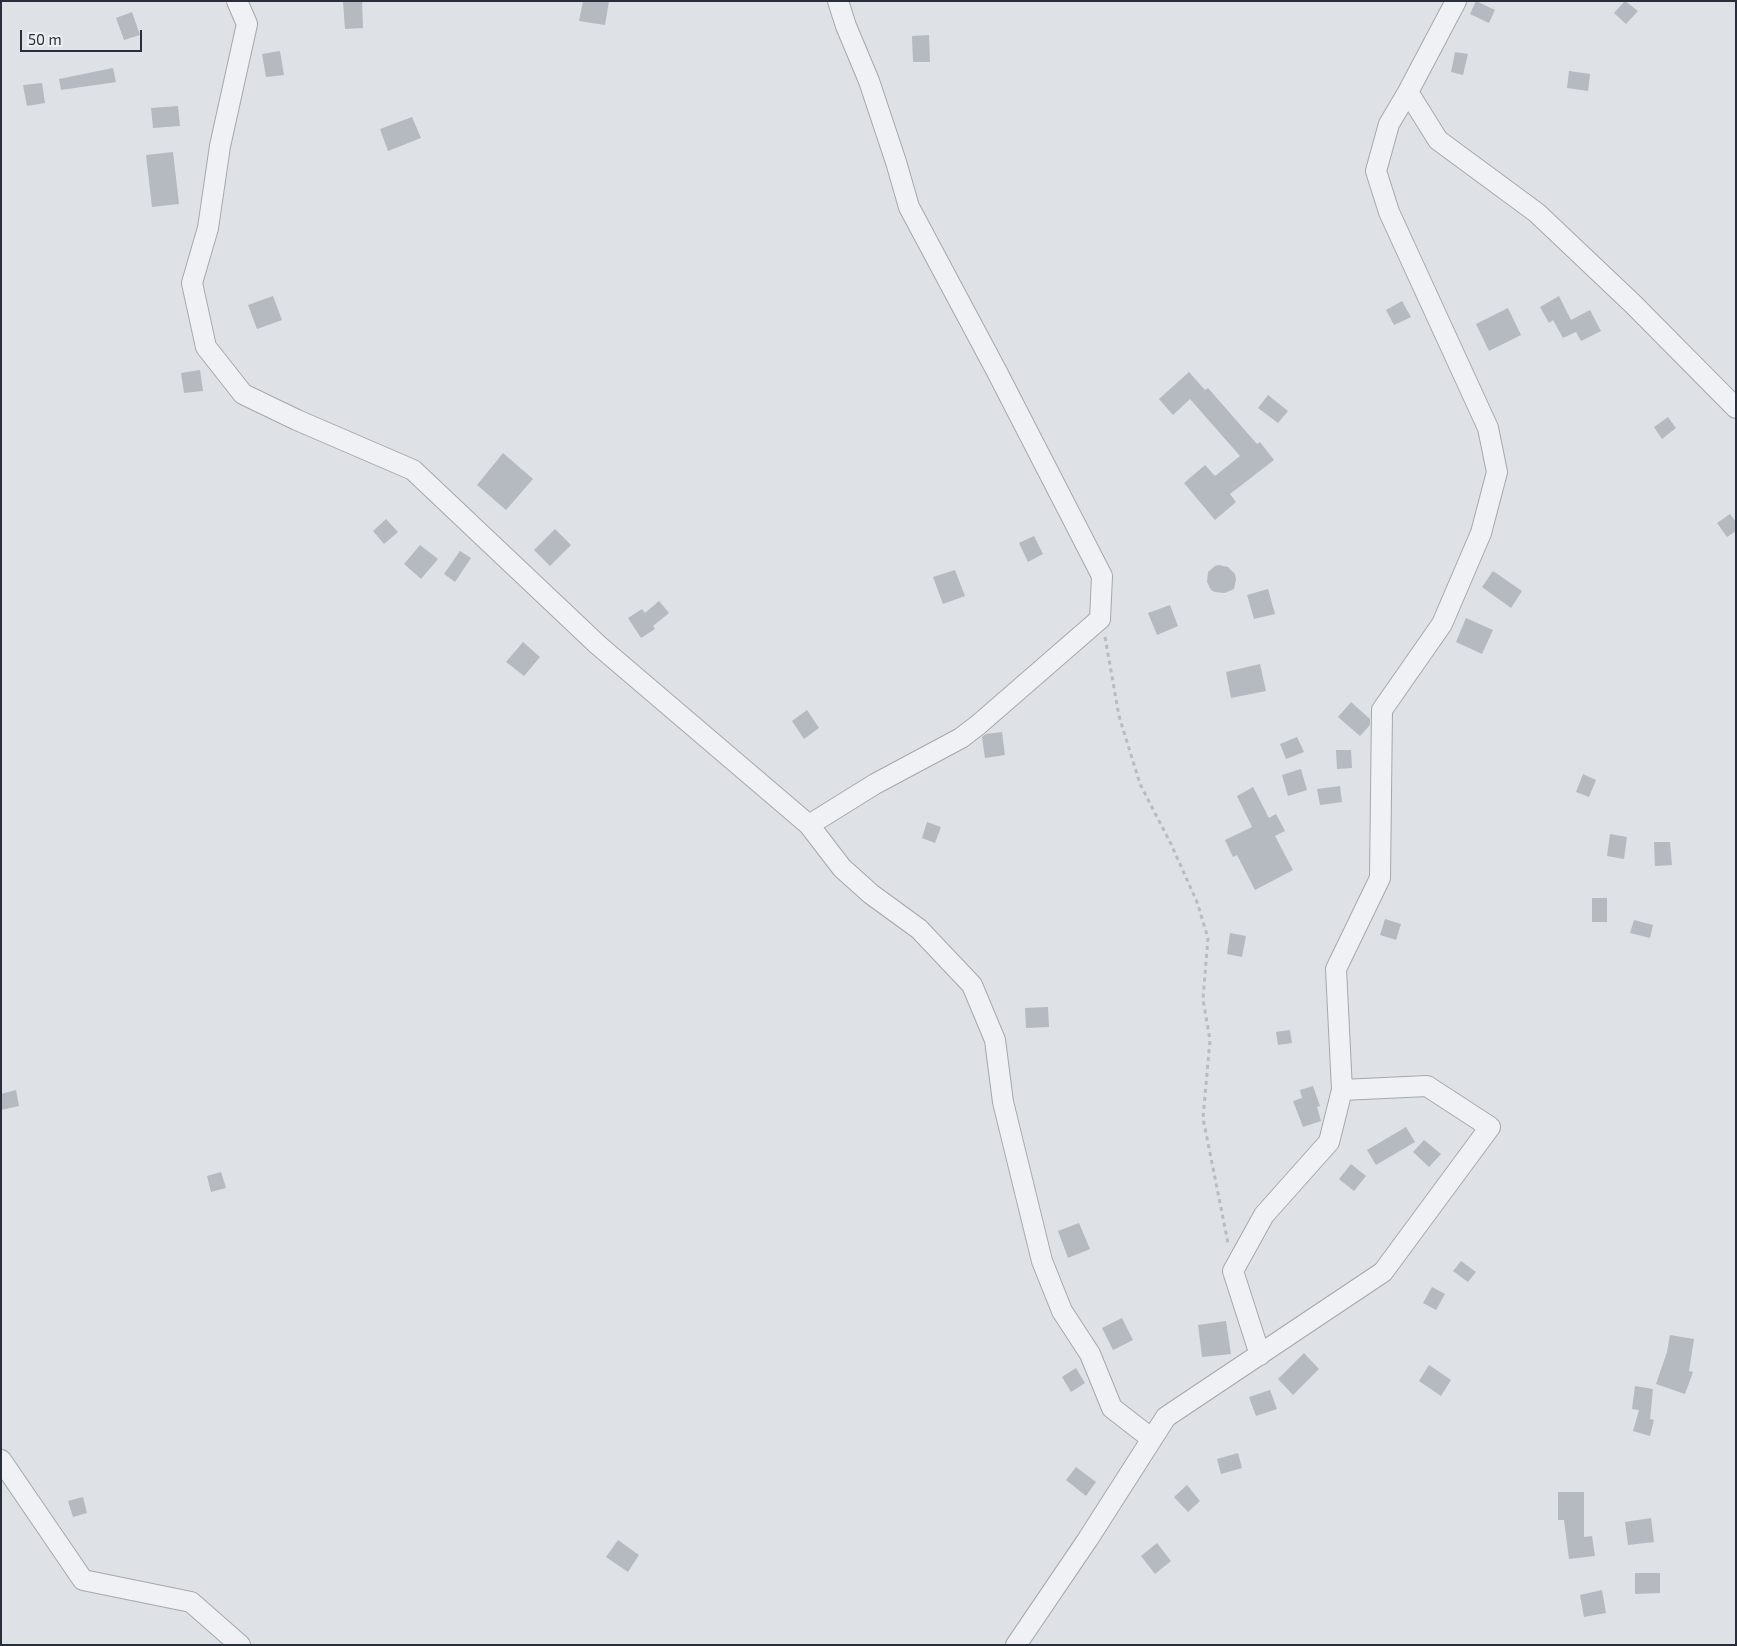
<!DOCTYPE html>
<style>
body{margin:0}
#map{position:relative;width:1737px;height:1646px;overflow:hidden;background:#dee1e5;font-family:"Exo 2",sans-serif}
canvas{display:block}
.frame{position:absolute;inset:0;border:2px solid #292f3a;pointer-events:none}
.scale{position:absolute;left:20px;top:30px;width:122px;height:22px;box-sizing:border-box;border:2px solid #292f3a;border-top:0;padding-left:6px;font-size:15px;line-height:18px;white-space:nowrap;color:#292f3a;-webkit-text-stroke:4px #edf0f3;paint-order:stroke}
</style>
<div id="map">
<canvas width="1737" height="1646"></canvas>
<div class="frame"></div>
<div class="scale">50 m</div>
</div>
<script>
const context = document.querySelector('canvas').getContext('2d');
context.lineJoin = 'round';
function fill(path, color) {
  context.fillStyle = color;
  context.fill(path, 'evenodd');
}
function shape(rows) {
  const path = new Path2D();
  for (const r of rows) {
    path.moveTo(r[0], r[1]);
    for (let i = 2; i < r.length; i += 2) path.lineTo(r[i], r[i + 1]);
  }
  return path;
}
function strokePath(path, color, width, dash) {
  context.strokeStyle = color;
  context.lineWidth = width;
  context.lineCap = dash ? 'butt' : 'round';
  context.setLineDash(dash || []);
  context.stroke(path);
}
fill(shape([
 [362,1,363,28,345,29,343,2],
 [583,1,609,1,605,25,579,21],
 [1476,1,1495,10,1489,23,1470,14],
 [1625,1,1638,11,1626,24,1614,13],
 [132,12,140,35,124,40,116,18],
 [929,35,930,62,913,62,912,36],
 [280,51,284,75,266,77,262,54],
 [1455,52,1468,54,1463,75,1451,72],
 [113,68,116,82,61,90,59,79],
 [1569,71,1590,74,1588,91,1567,88],
 [42,83,45,103,27,106,23,85],
 [178,106,180,126,153,128,151,108],
 [412,117,421,138,388,151,380,129],
 [173,152,179,204,152,207,146,155],
 [273,296,282,320,257,329,248,305],
 [1559,296,1571,320,1590,310,1601,331,1581,341,1576,332,1563,338,1553,320,1549,323,1540,307],
 [1402,301,1411,317,1394,325,1386,310],
 [1508,308,1521,335,1489,351,1476,324],
 [200,370,203,391,184,393,181,373],
 [1189,372,1205,390,1208,388,1257,444,1260,442,1274,460,1230,494,1236,502,1215,520,1184,483,1205,465,1215,476,1240,456,1190,399,1173,415,1159,399],
 [1268,395,1288,411,1278,423,1258,408],
 [1668,417,1676,428,1662,439,1654,427],
 [503,453,533,479,506,510,477,485],
 [1730,514,1736,522,1736,531,1727,537,1717,523],
 [386,519,398,532,384,544,373,531],
 [555,529,571,545,550,566,534,550],
 [1034,536,1043,554,1028,562,1019,543],
 [420,545,438,559,421,579,404,564],
 [460,551,471,558,455,582,444,574],
 [1219,565,1228,567,1235,574,1236,579,1234,589,1225,593,1215,592,1211,590,1207,582,1208,572,1215,566],
 [955,570,965,596,943,604,933,577],
 [1493,571,1522,591,1511,608,1482,587],
 [1268,589,1275,614,1254,619,1247,595],
 [659,601,669,613,653,626,655,629,641,638,628,618,642,609,645,613],
 [1170,605,1178,626,1157,635,1148,613],
 [1466,618,1493,630,1482,654,1456,642],
 [523,642,540,657,524,676,506,662],
 [1260,664,1266,691,1231,698,1226,672],
 [1351,702,1370,719,1370,725,1360,736,1338,717],
 [807,710,819,728,804,739,792,721],
 [1002,732,1005,755,985,758,982,737,986,734],
 [1297,737,1304,752,1286,759,1280,744],
 [1336,750,1351,750,1352,768,1337,769],
 [1301,769,1307,790,1288,796,1282,775],
 [1583,774,1596,780,1589,797,1576,792],
 [1340,786,1342,802,1320,805,1317,789],
 [1253,787,1269,818,1276,814,1285,831,1275,836,1293,870,1255,890,1237,855,1233,857,1225,840,1252,827,1237,796],
 [927,822,941,827,935,843,922,838],
 [1610,834,1627,837,1624,859,1607,856],
 [1654,842,1670,842,1672,865,1655,866],
 [1592,898,1607,898,1607,922,1592,922],
 [1385,919,1401,924,1396,940,1380,935],
 [1634,920,1653,925,1650,938,1630,933],
 [1230,933,1246,936,1242,957,1227,954],
 [1048,1007,1049,1027,1026,1028,1025,1008],
 [1290,1030,1292,1043,1278,1045,1276,1032],
 [1313,1086,1320,1106,1317,1107,1321,1121,1303,1127,1293,1101,1302,1098,1300,1090],
 [16,1090,19,1106,1,1110,1,1094],
 [1406,1127,1415,1142,1376,1165,1367,1150],
 [1424,1140,1441,1154,1429,1167,1413,1152],
 [1351,1164,1366,1176,1354,1191,1339,1179],
 [221,1172,226,1188,211,1192,207,1176],
 [1079,1223,1090,1249,1068,1258,1058,1231],
 [1461,1261,1476,1272,1468,1282,1453,1271],
 [1432,1287,1445,1294,1436,1310,1423,1303],
 [1122,1318,1133,1340,1113,1350,1102,1328],
 [1226,1321,1231,1354,1202,1357,1198,1325],
 [1670,1335,1694,1339,1689,1371,1693,1372,1685,1394,1656,1384,1667,1352],
 [1304,1353,1319,1369,1293,1395,1278,1379],
 [1429,1365,1451,1380,1441,1396,1419,1381],
 [1076,1368,1085,1383,1071,1392,1062,1377],
 [1635,1386,1653,1389,1650,1419,1654,1420,1650,1436,1633,1431,1639,1410,1632,1409],
 [1270,1390,1277,1409,1256,1416,1249,1397],
 [1238,1453,1242,1468,1221,1474,1217,1459],
 [1076,1467,1096,1482,1086,1496,1066,1480],
 [1187,1485,1200,1501,1188,1512,1174,1497],
 [1558,1492,1584,1492,1584,1537,1592,1536,1595,1556,1569,1559,1564,1520,1558,1520],
 [83,1497,87,1513,73,1517,68,1501],
 [1651,1518,1654,1542,1628,1545,1625,1522],
 [618,1540,639,1555,628,1572,606,1557],
 [1157,1543,1171,1561,1155,1574,1141,1556],
 [1635,1573,1660,1573,1660,1593,1635,1594],
 [1602,1590,1606,1613,1584,1617,1580,1595]
]), '#b5bac1');
const minor = shape([
 [237,1,247,24,220,146,208,228,192,283,206,347,243,394,297,420,413,470,598,645,809,825,842,868,871,894,919,929,972,985,995,1040,1003,1102,1042,1261,1062,1311,1090,1354,1112,1408,1152,1439],
 [1408,92,1438,140,1537,213,1633,304,1736,408],
 [809,825,875,784,961,738,978,725,1100,619,1102,576,996,370,909,207,896,162,869,81,846,26,838,1],
 [1260,1355,1233,1271,1264,1215,1329,1142,1342,1090,1336,969,1380,878,1382,710,1442,624,1481,533,1497,472,1488,428,1389,212,1376,171,1389,124,1408,92,1456,1],
 [1,1460,83,1580,191,1602,240,1645],
 [1016,1645,1088,1539,1166,1417,1383,1272,1490,1127,1427,1086,1342,1090]
]);
strokePath(minor, '#a4a8ae', 22);
strokePath(shape([
 [1105,637,1119,716,1140,784,1171,844,1197,902,1208,938,1203,999,1210,1040,1203,1118,1228,1243]
]), '#b8bbc0', 3, [4, 4]);
strokePath(minor, '#f0f1f4', 20);
</script>
